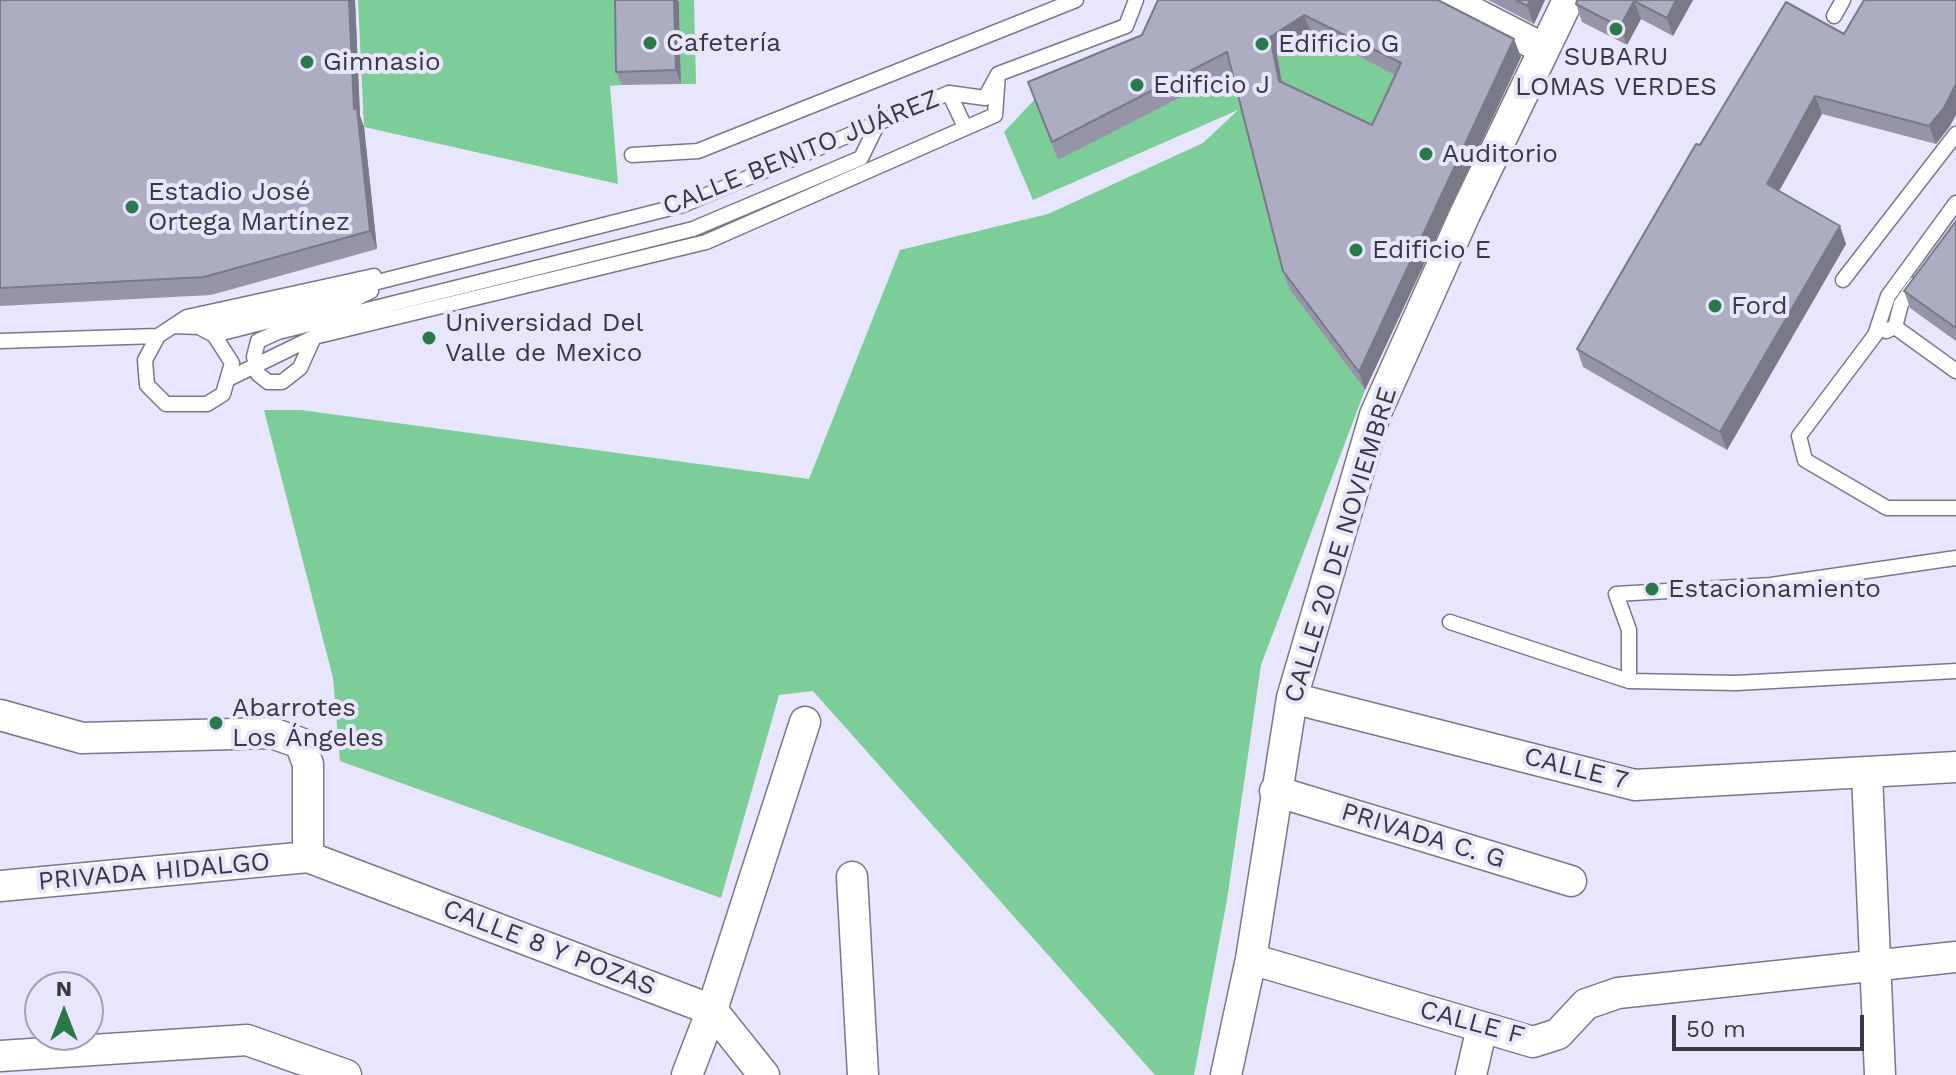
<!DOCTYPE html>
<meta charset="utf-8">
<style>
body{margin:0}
#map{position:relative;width:1956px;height:1075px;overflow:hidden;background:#e7e6fc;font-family:"Work Sans",sans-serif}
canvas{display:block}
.north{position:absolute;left:24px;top:971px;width:80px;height:80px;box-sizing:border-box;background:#e7e6fc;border:2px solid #a1a0b1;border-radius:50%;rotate:0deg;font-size:22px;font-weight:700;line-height:32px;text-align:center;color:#383841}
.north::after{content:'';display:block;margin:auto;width:28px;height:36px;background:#2a794a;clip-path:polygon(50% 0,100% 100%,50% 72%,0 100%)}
.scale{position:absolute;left:1672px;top:1015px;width:192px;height:36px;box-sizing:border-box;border:4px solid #383841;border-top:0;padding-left:10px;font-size:24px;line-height:28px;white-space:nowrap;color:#383841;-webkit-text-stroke:6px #e7e6fc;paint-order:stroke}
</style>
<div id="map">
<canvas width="1956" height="1075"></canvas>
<div class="north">N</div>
<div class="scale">50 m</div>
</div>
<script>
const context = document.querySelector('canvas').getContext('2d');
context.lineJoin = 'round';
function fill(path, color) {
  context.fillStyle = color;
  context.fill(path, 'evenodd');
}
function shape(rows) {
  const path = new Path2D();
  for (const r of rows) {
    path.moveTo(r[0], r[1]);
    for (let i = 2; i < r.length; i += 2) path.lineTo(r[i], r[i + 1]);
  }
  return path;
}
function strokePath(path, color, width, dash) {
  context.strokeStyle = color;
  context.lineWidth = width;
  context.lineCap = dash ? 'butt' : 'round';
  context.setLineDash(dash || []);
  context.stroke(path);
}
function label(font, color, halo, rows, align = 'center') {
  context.font = font + ' "Work Sans",sans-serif';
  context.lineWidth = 8;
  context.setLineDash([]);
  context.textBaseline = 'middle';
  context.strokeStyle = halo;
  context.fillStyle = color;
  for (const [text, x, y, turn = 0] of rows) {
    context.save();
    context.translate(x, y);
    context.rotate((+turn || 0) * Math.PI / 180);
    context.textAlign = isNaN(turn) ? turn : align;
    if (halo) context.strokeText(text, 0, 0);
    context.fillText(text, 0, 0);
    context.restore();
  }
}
fill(shape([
 [358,0,619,0,622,85,610,86,618,184,364,127],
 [679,0,694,0,696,84,681,84],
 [1311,33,1408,81,1378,143,1285,99,1277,55],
 [1234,70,1289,289,1365,390,1261,665,1227,900,1194,1075,1155,1075,813,691,779,695,721,898,340,761,333,678,264,410,301,410,809,479,900,250,1048,214,1203,143,1238,110,1033,200,1004,132,1034,100,1058,159]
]), '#7ccd97');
const lane = shape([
 [1834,16,1843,0],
 [949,93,965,127],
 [879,121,861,158,693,229,278,332,258,341,254,357,258,374,268,382,282,382,300,368,314,337,706,242,995,115,998,74],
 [632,155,698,151,1076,0],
 [1956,203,1888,296,1875,335,1799,436,1805,460,1887,508,1956,508],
 [1843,280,1956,134],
 [173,326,199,327,214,335,232,363,223,394,207,404,166,404,147,385,145,360,158,336,173,326,187,317,374,276],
 [199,327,683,205,949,93,985,98,998,74,1126,26,1136,0],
 [1895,327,1901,304,1915,284],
 [1886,331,1895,327,1956,371],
 [214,335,355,299,371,291],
 [0,341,158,336],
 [230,378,312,338],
 [1450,622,1629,681,1736,683,1956,671],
 [1629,681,1629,630,1616,594,1771,585,1956,558]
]);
const street = shape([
 [1449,0,1544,49],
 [1292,698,1635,785,1956,767],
 [0,715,82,738,272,733,300,743,308,764,308,857],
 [1867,774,1880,1075],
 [1275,791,1571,881],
 [852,877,863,1075],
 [0,886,308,857,712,1010,764,1075],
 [1251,959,1533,1042,1558,1034,1586,1004,1618,993,1956,957],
 [0,1056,247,1040,346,1075],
 [687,1075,712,1010,805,722],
 [1226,1075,1251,959,1292,698,1375,415,1465,214,1568,0],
 [1471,1075,1482,1027]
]);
strokePath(lane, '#77778a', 17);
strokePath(street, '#77778a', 33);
strokePath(lane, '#fff', 14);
strokePath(street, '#fff', 30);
fill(shape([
 [0,0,355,0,360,116,364,127,377,249,211,295,0,306],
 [615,0,678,0,681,84,622,85,616,72],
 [1158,0,1438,0,1521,57,1365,390,1289,289,1283,271,1232,71,1058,160,1034,100,1142,35],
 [1311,32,1395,75,1372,125,1282,83,1277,55],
 [1488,0,1545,0,1534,24],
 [1693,0,1673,36,1641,19,1627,45,1582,22,1576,4],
 [1786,2,1950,126,1936,144,1822,114,1779,191,1846,244,1727,450,1583,367,1577,349],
 [1956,221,1956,341,1910,308,1904,291]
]), '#9595a7');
fill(shape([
 [349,0,355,0,360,116,364,127,377,249,370,231,354,109],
 [674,0,678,0,679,2,681,84,676,70],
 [1530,0,1545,0,1534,24,1527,6],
 [1676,0,1693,0,1673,36,1667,18],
 [1634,1,1641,19,1627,45,1620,27],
 [1304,15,1311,32,1277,55,1285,99,1279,81,1270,37],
 [1514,39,1521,57,1365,390,1359,372],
 [1956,84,1956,115,1950,126,1936,144,1929,126],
 [1815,96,1822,114,1773,202,1767,184],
 [1840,226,1846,244,1727,450,1720,432]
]), '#797988');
const building = shape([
 [0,0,349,0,354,109,357,109,370,231,204,277,0,288,0,0],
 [615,0,674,0,676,70,616,72,615,0],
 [1158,0,1438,0,1514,39,1359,372,1283,271,1227,52,1052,142,1028,82,1142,35,1158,0],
 [1304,15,1401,63,1372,125,1279,81,1270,37,1304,15],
 [1516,0,1530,0,1527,6,1516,0],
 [1577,0,1676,0,1667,18,1634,1,1620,27,1576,4,1577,0],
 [1864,0,1956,0,1956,84,1944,108,1929,126,1815,96,1767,184,1840,226,1720,432,1577,349,1696,144,1700,145,1786,2,1844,34,1864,0],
 [1956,221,1956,328,1904,291,1956,221]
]);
fill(building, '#adadc2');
strokePath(building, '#797988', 2);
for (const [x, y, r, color] of [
 [1616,29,8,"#2a794a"],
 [650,43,8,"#2a794a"],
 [1262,44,8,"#2a794a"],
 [307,62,8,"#2a794a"],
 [1137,85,8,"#2a794a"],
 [1426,154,8,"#2a794a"],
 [132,207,8,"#2a794a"],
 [1356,250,8,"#2a794a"],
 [1715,306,8,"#2a794a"],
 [429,338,8,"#2a794a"],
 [1652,589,8,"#2a794a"],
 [216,723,8,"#2a794a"]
]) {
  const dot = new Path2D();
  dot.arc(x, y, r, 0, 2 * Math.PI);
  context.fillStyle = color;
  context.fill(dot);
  strokePath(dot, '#e7e6fc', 3);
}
label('26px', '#383841', '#e7e6fc', [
 ["Cafetería",666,43],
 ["Edificio G",1278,44],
 ["SUBARU",1616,57,"center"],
 ["LOMAS VERDES",1616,87,"center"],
 ["Gimnasio",323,62],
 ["Edificio J",1153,85],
 ["Auditorio",1442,154],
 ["Estadio José",148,192],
 ["Ortega Martínez",148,222],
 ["Edificio E",1372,250],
 ["Ford",1731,306],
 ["Universidad Del",445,323],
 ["Valle de Mexico",445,353],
 ["Estacionamiento",1668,589],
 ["Abarrotes",232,708],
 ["Los Ángeles",232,738]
], 'left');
label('26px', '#383841', '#e7e6fc', [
 ["CALLE BENITO JUÁREZ",801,153,-22],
 ["CALLE 20 DE NOVIEMBRE",1341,545,-73],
 ["CALLE 7",1576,769,14],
 ["PRIVADA C. G",1423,836,17],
 ["PRIVADA HIDALGO",154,872,-5],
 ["CALLE 8 Y POZAS",549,948,21],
 ["CALLE F",1472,1023,15]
]);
</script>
